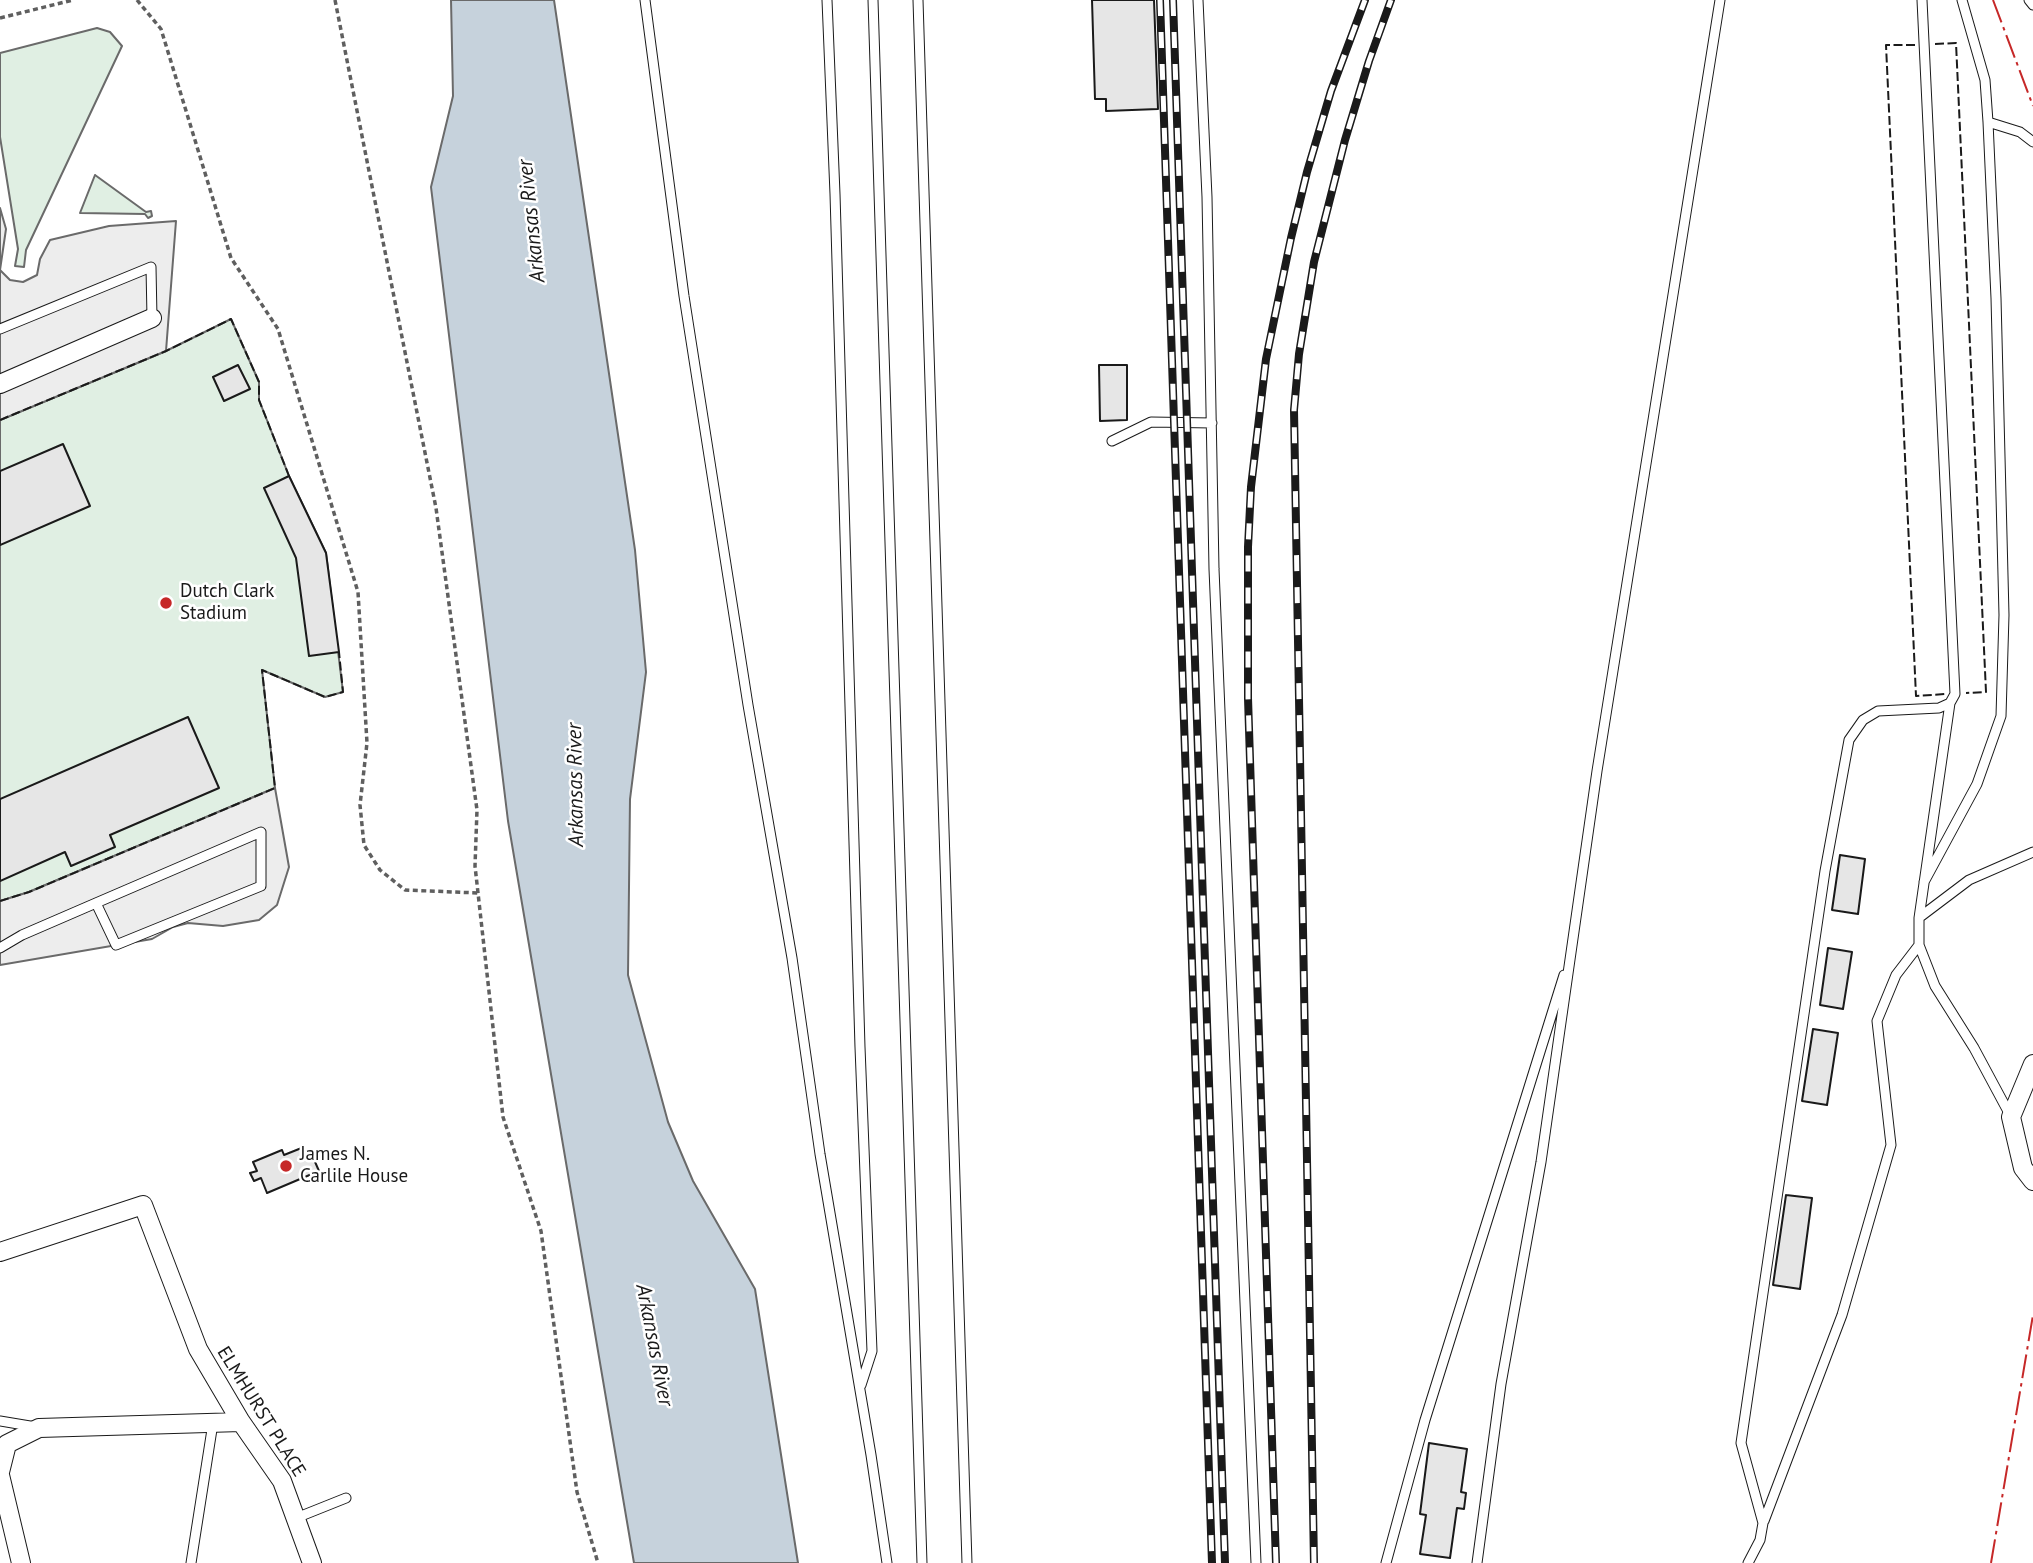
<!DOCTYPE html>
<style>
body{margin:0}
canvas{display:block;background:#fff}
</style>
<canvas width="2033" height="1563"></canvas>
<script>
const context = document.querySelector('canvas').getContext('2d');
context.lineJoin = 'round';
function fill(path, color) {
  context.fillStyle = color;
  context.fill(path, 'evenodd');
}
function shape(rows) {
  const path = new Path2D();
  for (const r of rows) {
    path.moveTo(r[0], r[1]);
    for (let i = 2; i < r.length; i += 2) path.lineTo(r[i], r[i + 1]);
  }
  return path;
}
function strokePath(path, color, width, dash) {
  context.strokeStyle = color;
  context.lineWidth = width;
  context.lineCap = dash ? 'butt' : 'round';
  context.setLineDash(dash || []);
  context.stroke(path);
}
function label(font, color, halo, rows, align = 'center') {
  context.font = font + ' "PT Sans",sans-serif';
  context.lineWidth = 5;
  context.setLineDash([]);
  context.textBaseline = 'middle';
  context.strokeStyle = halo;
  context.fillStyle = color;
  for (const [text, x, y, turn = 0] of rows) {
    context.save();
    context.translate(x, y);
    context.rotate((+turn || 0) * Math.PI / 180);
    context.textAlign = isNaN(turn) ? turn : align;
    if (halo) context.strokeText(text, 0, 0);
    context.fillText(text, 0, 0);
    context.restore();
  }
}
const green = shape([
 [97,28,110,32,122,46,26,250,24,267,15,266,18,249,0,137,0,53,97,28],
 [95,175,146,212,151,211,152,216,148,218,145,214,80,213,95,175],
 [231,319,259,382,259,400,289,476,326,553,343,692,325,697,262,670,275,788,29,892,0,901,0,420,166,351,231,319]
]);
fill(green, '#e0efe3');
strokePath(green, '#6a6a6a', 2);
const parking = shape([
 [0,208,6,229,0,270,10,280,23,282,37,275,40,259,50,240,109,226,176,221,166,351,0,420,0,208],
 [275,788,289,867,277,905,259,920,223,926,188,923,173,927,152,939,0,965,0,901,29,892,275,788]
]);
fill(parking, '#ededed');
strokePath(parking, '#6a6a6a', 2);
const water = shape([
 [451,0,554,0,635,550,646,672,630,799,628,975,668,1122,693,1181,755,1289,798,1563,634,1563,508,821,431,187,453,96,451,0]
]);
fill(water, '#c6d2dc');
strokePath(water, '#6a6a6a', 2);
const building = shape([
 [1092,0,1154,0,1158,109,1106,111,1106,99,1095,99,1092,0],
 [238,365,250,389,224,401,213,377,238,365],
 [1099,365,1127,365,1127,420,1100,421,1099,365],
 [63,444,90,506,0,545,0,471,63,444],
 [289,476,326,553,339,652,309,656,296,558,264,488,289,476],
 [188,717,219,788,110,835,115,847,71,866,65,852,0,881,0,799,188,717],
 [1840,855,1865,859,1858,914,1832,910,1840,855],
 [1828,948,1852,952,1843,1009,1820,1005,1828,948],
 [1813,1029,1838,1033,1827,1105,1802,1101,1813,1029],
 [304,1147,308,1157,312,1155,319,1171,267,1193,261,1178,254,1181,250,1173,257,1171,253,1162,282,1150,284,1155,304,1147],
 [1786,1195,1812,1198,1800,1289,1773,1285,1786,1195],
 [1429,1443,1467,1449,1461,1492,1466,1493,1464,1509,1457,1508,1450,1558,1420,1554,1426,1515,1420,1514,1429,1443]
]);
fill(building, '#e6e6e6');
strokePath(building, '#1a1a1a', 2);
const service = shape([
 [645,0,684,296,748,705,792,958,820,1154,871,1455,887,1563],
 [827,0,835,194,860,1047,872,1351,861,1385],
 [873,0,922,1563],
 [918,0,967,1563],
 [1198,0,1207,197,1214,569,1256,1563],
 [2029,0,2033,5],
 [1988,122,2020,132,2033,142],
 [0,329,151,267,152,318],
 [1112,441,1151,422,1212,423],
 [1950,703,1919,918,1919,945,1935,986,1974,1048,2010,1115],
 [1924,882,1977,784,2001,716,2004,615,1996,298,1988,122,1985,80,1962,0],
 [1920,917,1969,880,2033,852],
 [0,948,22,935,96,903,261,832,261,886,116,945,96,903],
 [0,1421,36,1427],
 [296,1518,346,1498],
 [1764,1521,1842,1315,1891,1145,1877,1021,1896,975,1919,945],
 [191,1563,213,1423],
 [1386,1563,1425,1420,1564,975],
 [1477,1563,1501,1384,1541,1162,1597,771,1720,0],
 [1748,1563,1760,1540,1763,1523,1741,1443,1825,871,1849,740,1863,720,1878,711,1939,708,1950,703,1955,694,1922,0]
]);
const minor = shape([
 [0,384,152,318],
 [2033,1064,2011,1117,2023,1168,2033,1181],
 [0,1252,143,1205,198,1349,241,1422,282,1481,312,1563],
 [0,1472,7,1444,39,1428,241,1422],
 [0,1475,21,1563]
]);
strokePath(service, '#1a1a1a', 11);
strokePath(minor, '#1a1a1a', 20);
strokePath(shape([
 [137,0,161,29,231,258,278,329,358,592,367,743,360,805,364,845,380,870,405,890,478,893],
 [335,0,436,508,477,810,475,866,503,1117,541,1231,577,1492,598,1563],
 [0,18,73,0]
]), '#5f5f5f', 3.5, [5, 3.5]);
strokePath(service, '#fff', 9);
strokePath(minor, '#fff', 18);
const rail = shape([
 [1160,0,1212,1563],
 [1173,0,1225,1563],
 [1276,1563,1248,698,1248,547,1251,487,1266,359,1291,238,1307,172,1331,91,1365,0],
 [1314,1563,1294,410,1299,354,1314,262,1345,140,1369,61,1391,0]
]);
strokePath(rail, '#1a1a1a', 8);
strokePath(rail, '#fff', 5, [16]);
strokePath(shape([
 [1935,44,1956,43,1986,692,1966,693],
 [1915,45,1886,45,1916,696,1945,694],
 [0,420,166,351,231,319,259,382,259,400,289,476],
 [0,901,29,892,275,788,262,670,325,697,343,692,339,652]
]), '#1a1a1a', 2, [9, 3.5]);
strokePath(shape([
 [1993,0,2033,106],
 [1991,1563,2033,1315]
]), '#c62828', 2, [24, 5, 3.5, 5]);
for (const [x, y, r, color] of [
 [166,603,7,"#c62828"],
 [286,1166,7,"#c62828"]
]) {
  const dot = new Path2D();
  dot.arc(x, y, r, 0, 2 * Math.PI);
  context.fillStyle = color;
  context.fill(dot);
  strokePath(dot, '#fff', 2.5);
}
label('19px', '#1a1a1a', '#fff', [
 ["Dutch Clark",180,592],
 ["Stadium",180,614],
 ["James N.",300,1155],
 ["Carlile House",300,1177]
], 'left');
label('19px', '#1a1a1a', '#fff', [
 ["ELMHURST PLACE",261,1412,58]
]);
label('italic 21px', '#1a1a1a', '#fff', [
 ["Arkansas River",532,221,-96],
 ["Arkansas River",576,785,-91],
 ["Arkansas River",654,1345,79]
]);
</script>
